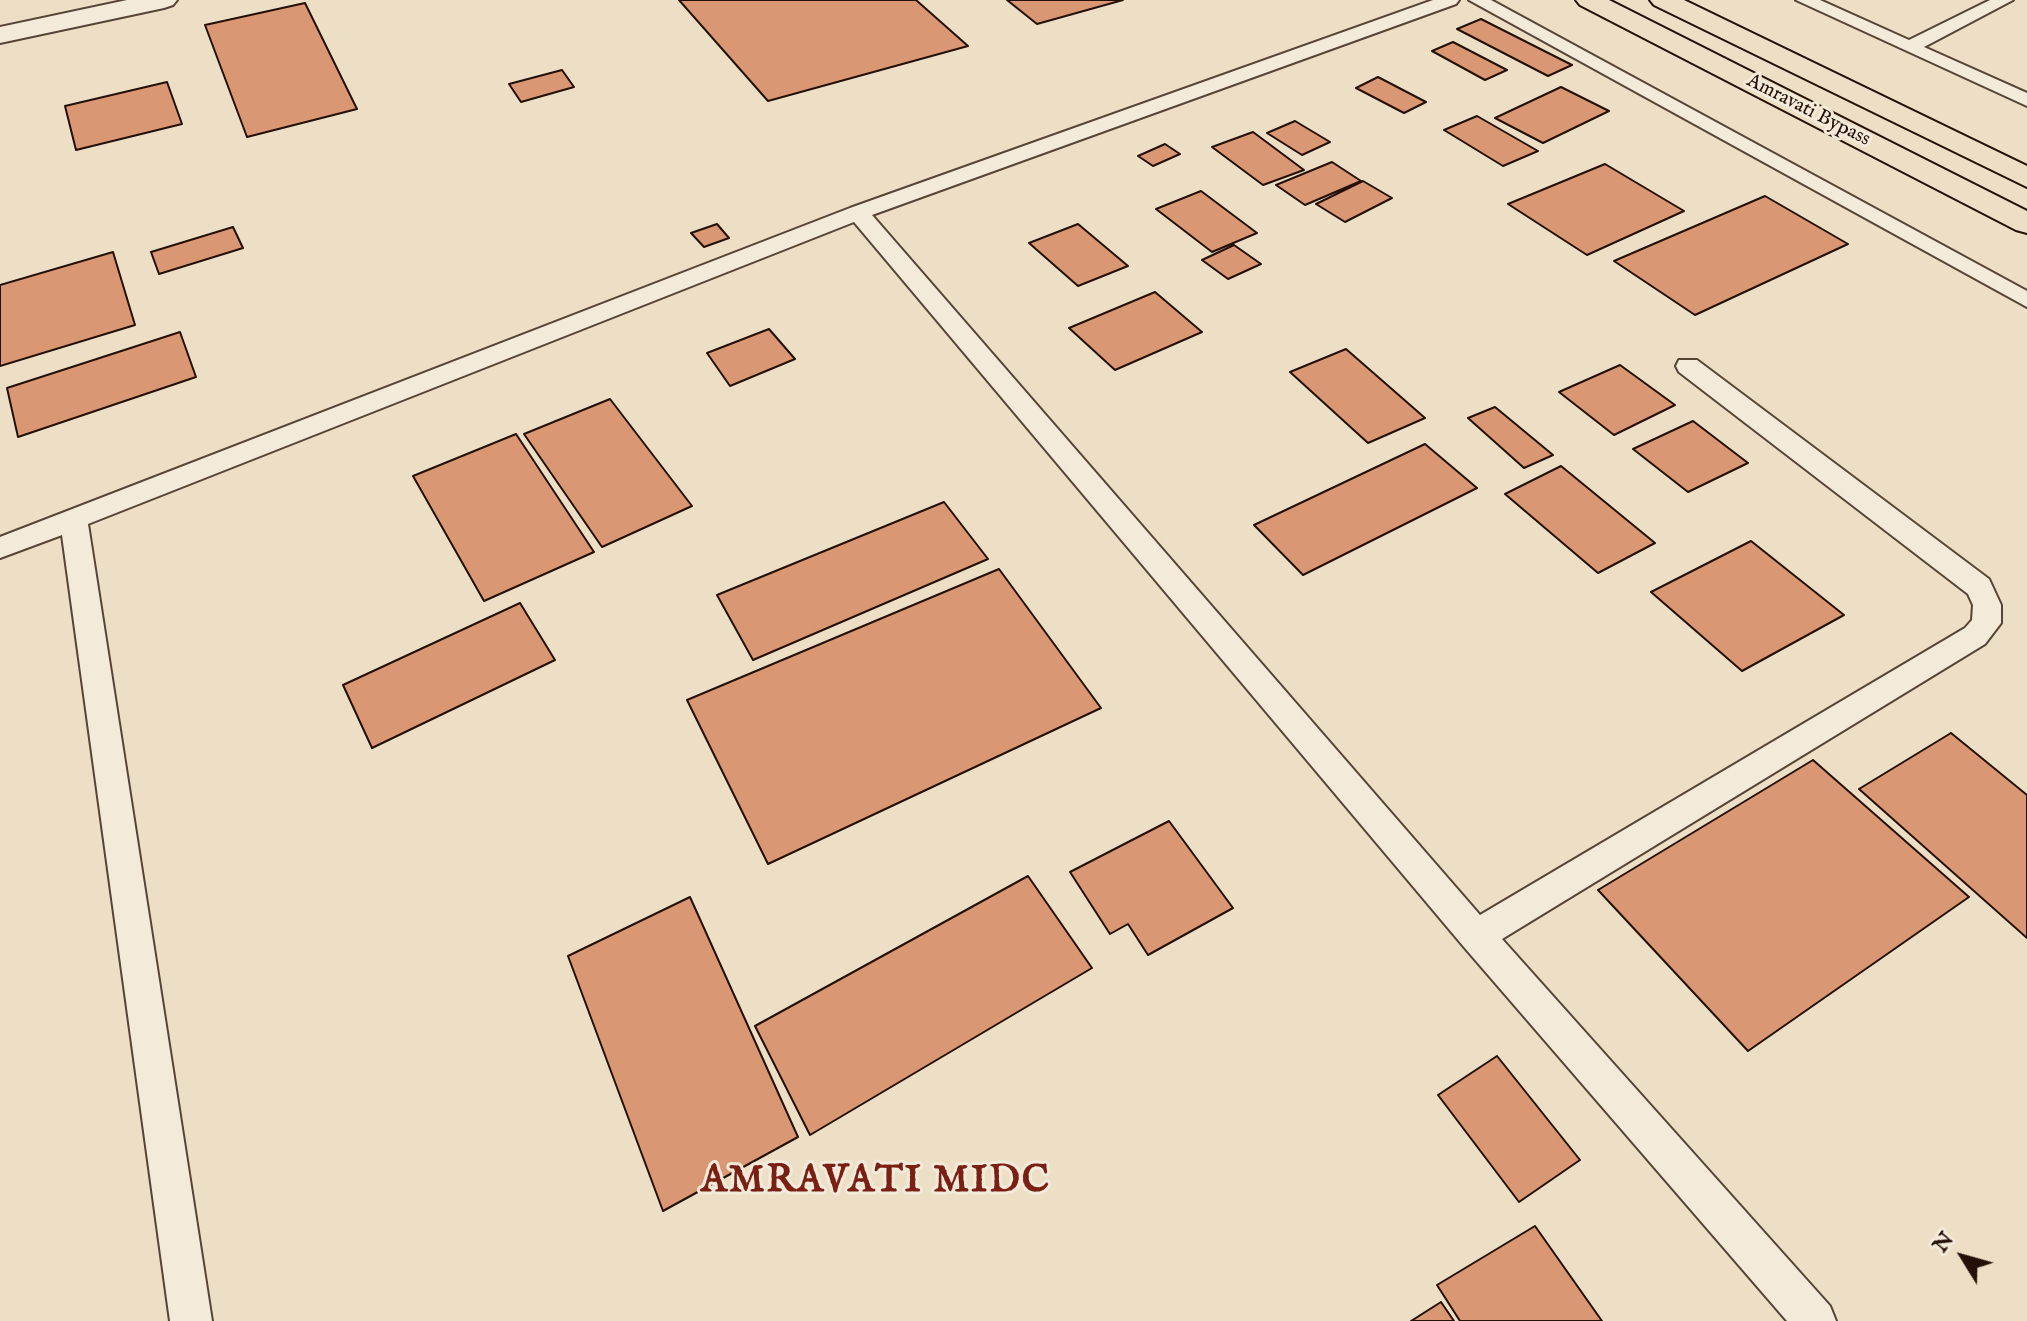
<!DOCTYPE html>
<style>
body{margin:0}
#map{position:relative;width:2027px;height:1321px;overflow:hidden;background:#eddfc5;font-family:"IM FELL English",serif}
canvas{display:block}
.north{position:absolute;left:1923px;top:1217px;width:80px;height:80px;-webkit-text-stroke:6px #f3ead9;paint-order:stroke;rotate:307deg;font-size:22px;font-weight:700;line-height:32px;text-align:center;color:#241007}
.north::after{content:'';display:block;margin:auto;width:28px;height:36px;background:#241007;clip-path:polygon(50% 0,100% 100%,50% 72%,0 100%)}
</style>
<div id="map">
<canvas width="2027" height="1321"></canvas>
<div class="north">N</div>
</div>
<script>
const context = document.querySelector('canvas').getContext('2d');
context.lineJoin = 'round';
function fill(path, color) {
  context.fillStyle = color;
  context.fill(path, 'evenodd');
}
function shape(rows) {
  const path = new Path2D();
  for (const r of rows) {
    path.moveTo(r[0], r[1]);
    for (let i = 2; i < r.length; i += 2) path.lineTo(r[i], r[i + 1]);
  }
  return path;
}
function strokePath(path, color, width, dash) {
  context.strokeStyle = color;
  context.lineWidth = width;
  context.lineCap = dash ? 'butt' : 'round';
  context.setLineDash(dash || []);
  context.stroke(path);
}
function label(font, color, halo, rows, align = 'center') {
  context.font = font + ' "IM FELL English",serif';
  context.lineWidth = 6;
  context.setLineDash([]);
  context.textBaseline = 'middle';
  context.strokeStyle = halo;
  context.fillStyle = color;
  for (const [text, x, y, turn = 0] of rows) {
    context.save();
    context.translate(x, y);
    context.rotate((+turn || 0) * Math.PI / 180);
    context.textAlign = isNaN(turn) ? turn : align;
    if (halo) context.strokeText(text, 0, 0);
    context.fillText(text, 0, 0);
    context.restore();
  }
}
const building = shape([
 [679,0,916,0,968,46,768,101,679,0],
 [1007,0,1123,0,1037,24,1007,0],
 [305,3,357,109,247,137,205,25,305,3],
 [1481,19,1572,65,1548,76,1457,29,1481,19],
 [1453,42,1507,70,1485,80,1432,51,1453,42],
 [562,70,574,87,521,102,509,84,562,70],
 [1378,77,1426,102,1404,113,1356,88,1378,77],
 [167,82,182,124,76,150,65,106,167,82],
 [1561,87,1609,111,1543,143,1495,118,1561,87],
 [1477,116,1538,151,1503,166,1444,130,1477,116],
 [1295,121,1330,142,1302,155,1267,133,1295,121],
 [1253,132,1304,170,1263,185,1212,147,1253,132],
 [1165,144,1180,154,1153,166,1138,156,1165,144],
 [1332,162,1361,181,1305,205,1276,185,1332,162],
 [1605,164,1684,211,1587,255,1508,204,1605,164],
 [1363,181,1392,198,1345,222,1316,204,1363,181],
 [1201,191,1257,233,1212,252,1156,209,1201,191],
 [1765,196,1848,244,1695,315,1614,261,1765,196],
 [717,224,729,238,704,247,691,233,717,224],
 [1078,224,1128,266,1078,286,1029,243,1078,224],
 [233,227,243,248,159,274,151,252,233,227],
 [1234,245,1261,264,1228,279,1202,260,1234,245],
 [113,252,135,325,0,366,0,285,113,252],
 [1155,292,1202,332,1115,370,1069,328,1155,292],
 [769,329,795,359,730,386,707,353,769,329],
 [180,332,196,377,18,437,7,388,180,332],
 [1346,349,1425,418,1368,443,1290,372,1346,349],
 [1620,365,1675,405,1614,435,1559,392,1620,365],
 [610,399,692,506,602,547,524,434,610,399],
 [1495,407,1553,455,1524,468,1468,418,1495,407],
 [1693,421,1748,463,1688,492,1633,449,1693,421],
 [516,434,594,552,484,601,413,476,516,434],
 [1425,444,1477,488,1303,575,1254,525,1425,444],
 [1561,466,1655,543,1598,573,1505,494,1561,466],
 [944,502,988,559,753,660,717,595,944,502],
 [1751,541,1844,615,1742,671,1651,592,1751,541],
 [999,569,1101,708,768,864,687,700,999,569],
 [520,603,555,660,372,748,343,685,520,603],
 [1951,733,2027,795,2027,938,1859,789,1951,733],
 [1813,760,1969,897,1748,1051,1598,890,1813,760],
 [1169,821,1233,908,1148,955,1128,924,1110,934,1070,872,1169,821],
 [1028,876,1092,968,810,1135,755,1026,1028,876],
 [690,897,798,1137,663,1211,568,956,690,897],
 [1497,1056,1580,1160,1519,1202,1438,1095,1497,1056],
 [1535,1226,1602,1321,1460,1321,1437,1285,1535,1226],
 [1441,1302,1454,1321,1411,1321,1441,1302]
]);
fill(building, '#d99873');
strokePath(building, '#241007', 2);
const service = shape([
 [1433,0,1459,0,1456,4,872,215,1480,915,1965,628,1972,620,1973,605,1968,594,1679,372,1676,366,1679,360,1697,360,1989,579,2001,605,2001,623,1985,644,1502,939,1830,1306,1836,1321,1787,1321,1464,947,854,222,88,524,212,1321,170,1321,62,535,0,558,0,537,850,208,1433,0],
 [1469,0,1491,0,2027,291,2027,307,1469,0],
 [1796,0,1820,0,1909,40,1990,0,2013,0,1924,47,2027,93,2027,106,1796,0]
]);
const tertiary = shape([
 [127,0,177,0,173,5,164,8,0,43,0,27,127,0]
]);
const trunk = shape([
 [1576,0,1609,0,2027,211,2027,233,2016,230,1580,5,1576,0],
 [1650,0,1684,0,2027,166,2027,187,1654,5,1650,0]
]);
strokePath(service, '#564436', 4);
strokePath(tertiary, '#564436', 4);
strokePath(trunk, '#241007', 4);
fill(service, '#f3ead9');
fill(tertiary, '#f3ead9');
fill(trunk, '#eddfc5');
label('20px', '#241007', '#f3ead9', [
 ["Amravati Bypass",1808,111,27]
]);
context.letterSpacing = '2px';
label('bold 38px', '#7a1f14', '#f3ead9', [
 ["AMRAVATI MIDC",876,1183]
]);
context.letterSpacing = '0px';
</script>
